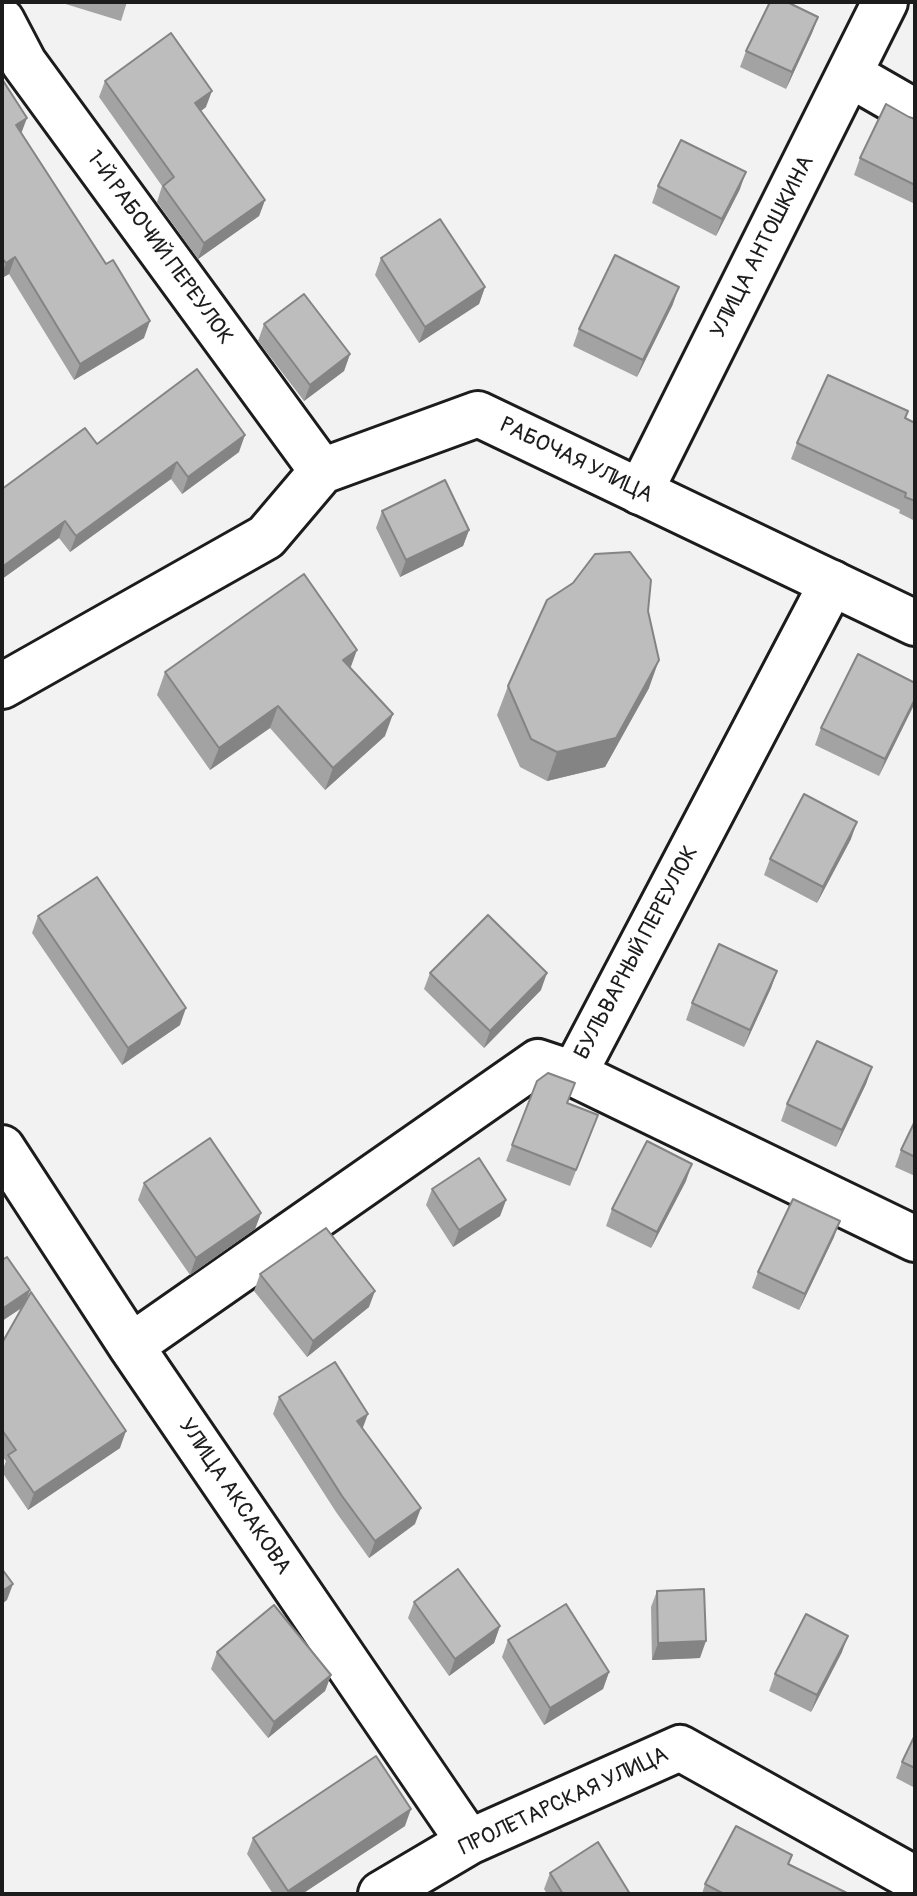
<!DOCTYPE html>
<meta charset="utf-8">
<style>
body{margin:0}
#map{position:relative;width:917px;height:1896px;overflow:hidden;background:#f2f2f2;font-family:Pangolin,sans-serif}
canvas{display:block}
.frame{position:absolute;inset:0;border:4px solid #1c1c1c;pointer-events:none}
</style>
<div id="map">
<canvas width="917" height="1896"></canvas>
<div class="frame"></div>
</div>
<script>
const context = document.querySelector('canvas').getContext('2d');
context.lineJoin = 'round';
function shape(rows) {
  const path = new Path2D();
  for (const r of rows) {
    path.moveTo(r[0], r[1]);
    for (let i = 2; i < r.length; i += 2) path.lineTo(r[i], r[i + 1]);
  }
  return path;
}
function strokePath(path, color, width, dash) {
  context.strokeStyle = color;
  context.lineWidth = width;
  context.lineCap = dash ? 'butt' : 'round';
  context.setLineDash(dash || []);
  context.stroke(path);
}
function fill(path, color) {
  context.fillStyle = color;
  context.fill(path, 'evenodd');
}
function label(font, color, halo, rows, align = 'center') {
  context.font = font + ' Pangolin,sans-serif';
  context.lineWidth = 8;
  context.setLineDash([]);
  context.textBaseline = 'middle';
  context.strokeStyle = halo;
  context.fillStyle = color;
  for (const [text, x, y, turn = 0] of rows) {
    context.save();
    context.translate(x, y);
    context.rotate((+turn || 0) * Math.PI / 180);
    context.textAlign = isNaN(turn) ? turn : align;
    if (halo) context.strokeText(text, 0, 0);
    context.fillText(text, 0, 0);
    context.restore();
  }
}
const minor = shape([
 [2,21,24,63,322,471],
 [849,74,915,112],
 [640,492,885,2],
 [832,583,574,1074,915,1239],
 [2,1148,131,1346,469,1842],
 [131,1346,538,1062,574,1074],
 [381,1894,469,1842,680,1748,915,1879]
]);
const tertiary = shape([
 [2,686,266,537,322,471,478,414,915,623]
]);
strokePath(minor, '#1c1c1c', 50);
strokePath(tertiary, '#1c1c1c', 50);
strokePath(minor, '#fff', 44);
strokePath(tertiary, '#fff', 44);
fill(shape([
 [59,2,127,2,121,21],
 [818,17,812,33,786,89,740,67,746,51],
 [2,79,21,133,144,338,74,380,9,274,2,278],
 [105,81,206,107,201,111,265,200,259,216,198,259,157,202,162,186,99,97],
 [909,117,915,119,915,204,854,175,860,158],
 [658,186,740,189,716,236,652,203],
 [381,258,485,287,479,304,419,343,375,275],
 [673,304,637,377,573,346,579,329],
 [264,324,350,354,344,371,304,401,258,341],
 [905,418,915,423,915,521,899,513,900,510,791,459,797,443],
 [97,444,239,452,182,494,171,479,70,552,59,538,2,579,2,489],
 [382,511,469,530,463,546,400,577,376,528],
 [648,611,649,688,605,767,547,781,520,767,497,715,508,686],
 [351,668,385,736,325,790,270,728,210,770,157,695,165,672],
 [915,683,879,776,815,745,821,728],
 [851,839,817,903,764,875,770,859],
 [38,916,180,1025,122,1065,32,933],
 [777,971,771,988,744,1047,686,1020,692,1003],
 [430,973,541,990,484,1048,424,989],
 [872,1067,866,1084,836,1147,781,1121,787,1104],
 [537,1081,568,1103,598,1115,570,1186,506,1161],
 [915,1121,915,1176,895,1167,901,1150],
 [686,1181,651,1248,606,1226,612,1209],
 [144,1183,261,1213,255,1229,190,1275,138,1200],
 [432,1189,506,1200,500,1216,453,1247,426,1205],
 [834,1237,799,1310,752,1288,758,1272],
 [260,1274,369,1307,307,1357,254,1291],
 [26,1300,120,1448,28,1510,2,1472,6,1461,2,1456,2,1343,22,1308,2,1321],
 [279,1397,363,1429,415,1524,369,1558,336,1512,273,1414],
 [657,1591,700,1658,652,1660,651,1607],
 [414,1602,500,1626,494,1643,449,1676,408,1618],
 [508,1640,609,1672,603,1689,544,1725,502,1657],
 [217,1652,331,1675,325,1691,268,1738,211,1669],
 [842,1652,811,1712,769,1691,775,1674],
 [915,1735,915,1788,896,1778,902,1762],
 [405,1826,302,1894,273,1894,247,1854,253,1838],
 [792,1855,789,1864,849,1894,702,1894,705,1884],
 [550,1873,630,1894,547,1894,544,1889]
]), '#a3a3a3');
fill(shape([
 [818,17,812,33,786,89,792,72],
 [212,91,206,107,189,120,195,103],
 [27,118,21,134,16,125],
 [746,172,740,189,716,236,722,219],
 [265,200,259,216,198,259,204,243],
 [15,257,9,274,2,278,2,273,6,263],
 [485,287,479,304,419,343,425,327],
 [679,287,673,304,637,377,643,360],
 [150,321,144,338,74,380,80,364],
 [350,354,344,371,304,401,310,385],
 [245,435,239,452,182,494,188,477],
 [177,462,171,479,70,552,76,536],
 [65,521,59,538,2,579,2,567],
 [469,530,463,546,400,577,406,560],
 [357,650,349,672,343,660],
 [659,660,649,688,605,767,547,781,557,752],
 [915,699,915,703,879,776,885,759],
 [278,706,270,728,210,770,219,748],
 [393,714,385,736,325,790,333,768],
 [857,822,851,839,817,903,823,887],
 [777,971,771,988,744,1047,750,1030],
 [547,973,541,990,484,1048,490,1031],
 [186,1008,180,1025,122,1065,128,1048],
 [872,1067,866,1084,836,1147,842,1130],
 [692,1164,686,1181,651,1248,657,1232],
 [506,1200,500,1216,453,1247,459,1230],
 [261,1213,255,1229,190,1275,196,1258],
 [840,1221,834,1237,799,1310,805,1294],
 [30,1290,24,1306,2,1321,2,1309],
 [375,1291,369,1307,307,1357,313,1341],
 [368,1414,362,1430,357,1421],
 [126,1431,120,1448,28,1510,34,1493],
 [421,1508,415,1524,369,1558,375,1541],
 [13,1584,7,1600,2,1604,2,1591],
 [500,1626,494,1643,449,1676,455,1659],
 [848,1636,842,1652,811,1712,817,1695],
 [706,1641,700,1658,652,1660,658,1643],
 [609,1672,603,1689,544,1725,550,1708],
 [331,1675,325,1691,268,1738,274,1722],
 [411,1809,405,1826,302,1894,287,1894,288,1891]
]), '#848484');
const building = shape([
 [770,2,787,2,818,17,792,72,746,51,770,2],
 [171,33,212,91,195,103,265,200,204,243,163,186,174,177,105,81,171,33],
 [2,79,27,118,16,125,106,264,113,260,150,321,80,364,15,257,6,263,2,258,2,79],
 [886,104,909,117,915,119,915,185,860,158,886,104],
 [681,140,746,172,722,219,658,186,681,140],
 [440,219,485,287,425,327,381,258,440,219],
 [615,255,679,287,643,360,579,329,615,255],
 [304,294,350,354,310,385,264,324,304,294],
 [197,369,245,435,188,477,177,462,76,536,65,521,2,567,2,489,85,428,97,444,197,369],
 [828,375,908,411,905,418,915,423,915,501,905,497,906,493,797,443,828,375],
 [445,480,469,530,406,560,382,511,445,480],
 [630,552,651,580,648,611,659,660,616,738,557,752,531,739,508,686,547,600,573,583,595,554,630,552],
 [304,574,357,650,343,660,393,714,333,768,278,706,219,748,165,672,304,574],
 [858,654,915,683,915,699,885,759,821,728,858,654],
 [804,794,857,822,823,887,770,859,804,794],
 [97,877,186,1008,128,1048,38,916,97,877],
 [488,915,547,973,490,1031,430,973,488,915],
 [719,944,777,971,750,1030,692,1003,719,944],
 [817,1041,872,1067,842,1130,787,1104,817,1041],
 [548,1073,575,1083,567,1103,598,1115,576,1170,512,1145,537,1081,548,1073],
 [915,1121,915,1157,901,1150,915,1121],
 [210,1138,261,1213,196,1258,144,1183,210,1138],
 [647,1141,692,1164,657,1232,612,1209,647,1141],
 [479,1158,506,1200,459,1230,432,1189,479,1158],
 [793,1199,840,1221,805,1294,758,1272,793,1199],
 [326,1228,375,1291,313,1341,260,1274,326,1228],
 [7,1257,30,1290,2,1309,2,1260,7,1257],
 [31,1292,126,1431,34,1493,8,1455,16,1450,2,1430,2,1343,31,1292],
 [335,1362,368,1414,357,1421,421,1508,375,1541,342,1496,279,1397,335,1362],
 [2,1569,13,1584,2,1591,2,1569],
 [458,1569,500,1626,455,1659,414,1602,458,1569],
 [704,1589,706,1641,658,1643,657,1591,704,1589],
 [566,1604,609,1672,550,1708,508,1640,566,1604],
 [274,1605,331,1675,274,1722,217,1652,274,1605],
 [806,1614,848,1636,817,1695,775,1674,806,1614],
 [915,1735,915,1768,902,1762,915,1735],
 [376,1756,411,1809,288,1891,253,1838,376,1756],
 [736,1826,792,1855,788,1864,849,1894,724,1894,705,1884,736,1826],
 [598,1842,630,1894,563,1894,550,1873,598,1842]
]);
fill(building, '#bdbdbd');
strokePath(building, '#848484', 2);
label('22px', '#1c1c1c', '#fff', [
 ["УЛИЦА АНТОШКИНА",763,247,-63],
 ["1-Й РАБОЧИЙ ПЕРЕУЛОК",159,248,54],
 ["РАБОЧАЯ УЛИЦА",576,461,26],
 ["БУЛЬВАРНЫЙ ПЕРЕУЛОК",637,953,-62],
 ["УЛИЦА АКСАКОВА",234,1497,56],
 ["ПРОЛЕТАРСКАЯ УЛИЦА",564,1802,-25]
]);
</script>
